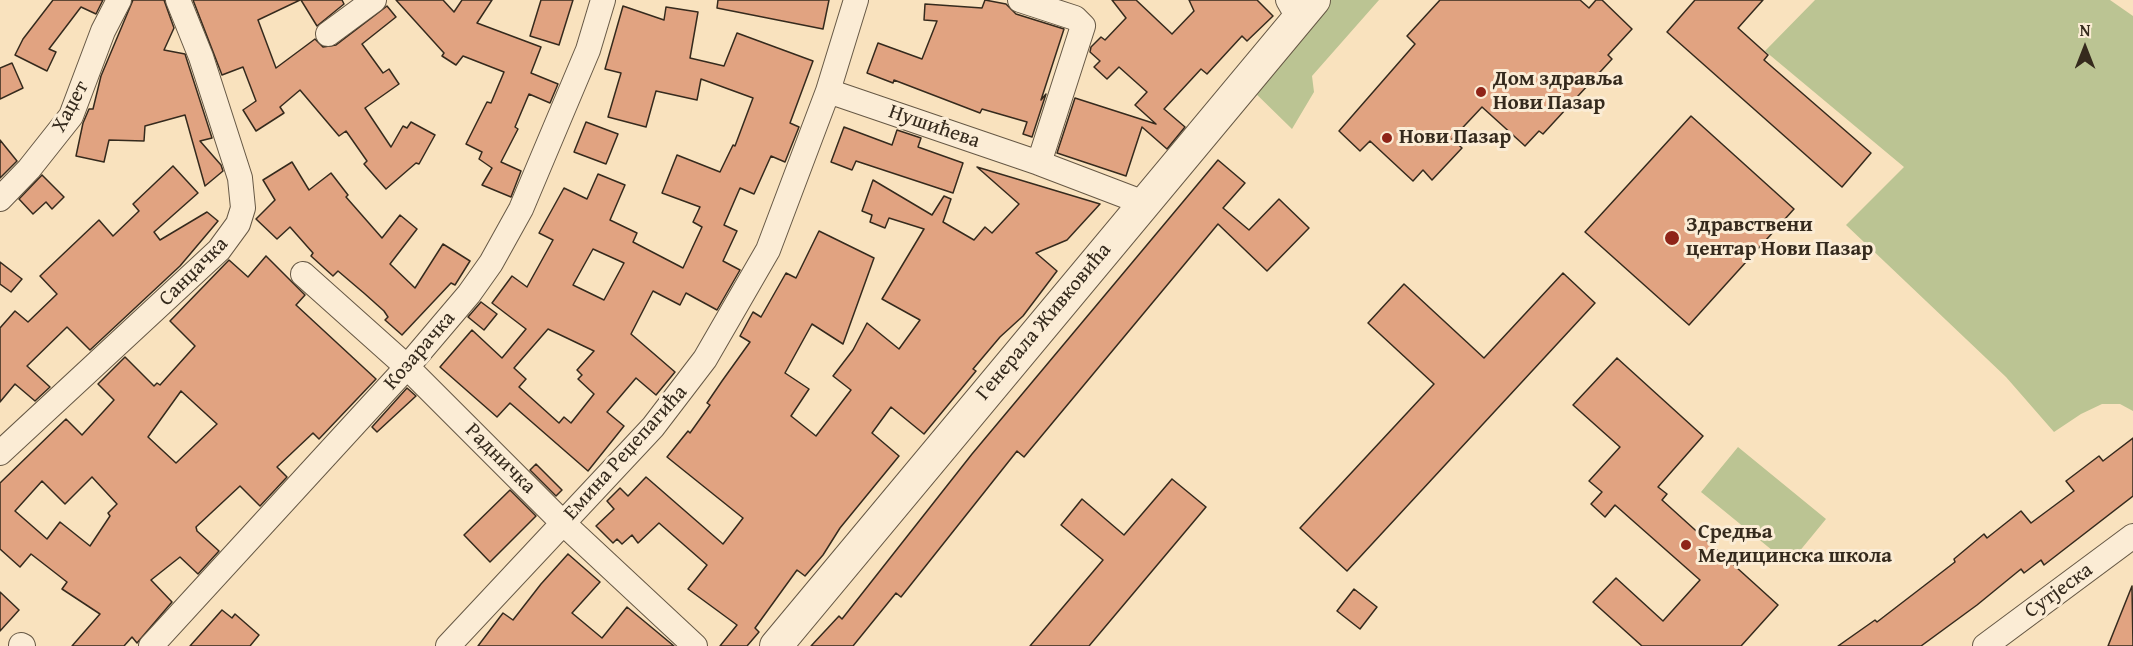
<!DOCTYPE html>
<meta charset="utf-8">
<style>
body{margin:0}
#map{position:relative;width:2133px;height:646px;overflow:hidden;background:#f9e2be;font-family:"Gentium Book Plus",serif}
canvas{display:block}
.north{position:absolute;left:2055px;top:18px;width:60px;height:60px;-webkit-text-stroke:4px #fbecd5;paint-order:stroke;rotate:0deg;font-size:16px;font-weight:700;line-height:24px;text-align:center;color:#352a1d}
.north::after{content:'';display:block;margin:auto;width:21px;height:27px;background:#352a1d;clip-path:polygon(50% 0,100% 100%,50% 72%,0 100%)}
</style>
<div id="map">
<canvas width="2133" height="646"></canvas>
<div class="north">N</div>
</div>
<script>
const context = document.querySelector('canvas').getContext('2d');
context.lineJoin = 'round';
function fill(path, color) {
  context.fillStyle = color;
  context.fill(path, 'evenodd');
}
function shape(rows) {
  const path = new Path2D();
  for (const r of rows) {
    path.moveTo(r[0], r[1]);
    for (let i = 2; i < r.length; i += 2) path.lineTo(r[i], r[i + 1]);
  }
  return path;
}
function strokePath(path, color, width, dash) {
  context.strokeStyle = color;
  context.lineWidth = width;
  context.lineCap = dash ? 'butt' : 'round';
  context.setLineDash(dash || []);
  context.stroke(path);
}
function label(font, color, halo, rows, align = 'center') {
  context.font = font + ' "Gentium Book Plus",serif';
  context.lineWidth = 6;
  context.setLineDash([]);
  context.textBaseline = 'middle';
  context.strokeStyle = halo;
  context.fillStyle = color;
  for (const [text, x, y, turn = 0] of rows) {
    context.save();
    context.translate(x, y);
    context.rotate((+turn || 0) * Math.PI / 180);
    context.textAlign = isNaN(turn) ? turn : align;
    if (halo) context.strokeText(text, 0, 0);
    context.fillText(text, 0, 0);
    context.restore();
  }
}
fill(shape([
 [1314,0,1379,0,1312,76,1314,92,1292,129,1246,84],
 [1815,0,2110,0,2133,16,2133,411,2120,404,2102,404,2081,414,2054,432,2006,377,1846,225,1904,167,1765,51],
 [1738,447,1826,519,1789,564,1701,492]
]), '#bbc493');
const building = shape([
 [53,0,103,0,96,14,81,7,49,49,56,52,47,71,15,55,23,39,53,0],
 [133,0,164,0,174,28,164,50,185,54,212,138,200,141,221,165,223,171,205,186,185,115,145,126,144,141,109,140,104,162,76,156,83,123,89,109,93,109,101,76,133,0],
 [193,0,300,0,258,20,276,68,315,39,323,47,336,45,387,6,396,17,362,44,383,73,389,69,399,84,365,108,391,147,403,126,407,128,411,122,435,135,419,164,416,163,386,189,364,164,367,161,346,131,339,136,300,90,280,107,284,113,256,131,243,110,256,101,243,67,222,75,193,0],
 [301,0,342,0,344,4,317,26,301,0],
 [396,0,443,0,454,12,462,0,492,0,477,23,541,47,531,73,558,84,550,103,529,94,515,127,518,129,501,162,521,171,511,197,482,185,492,168,479,159,482,152,466,144,487,102,491,103,504,72,463,56,456,65,442,56,444,53,396,0],
 [541,0,573,0,559,45,530,36,541,0],
 [718,0,829,0,823,29,717,8,718,0],
 [985,0,1006,4,1016,14,1064,29,1041,100,1046,94,1032,137,1023,134,1027,122,982,109,980,113,894,80,893,83,867,73,878,43,922,59,937,21,924,20,925,4,982,8,985,0],
 [1112,0,1136,0,1172,34,1194,11,1189,0,1257,0,1273,16,1247,41,1242,36,1207,74,1201,69,1164,109,1185,127,1167,149,1142,127,1126,176,1057,153,1075,98,1156,124,1135,105,1147,92,1119,67,1107,79,1094,67,1100,61,1090,52,1091,47,1101,37,1105,40,1126,18,1112,0],
 [1440,0,1580,0,1589,8,1596,0,1602,0,1632,29,1608,55,1612,59,1543,134,1539,131,1525,146,1482,107,1452,139,1462,148,1432,180,1423,170,1413,181,1370,141,1360,151,1339,131,1415,44,1407,36,1440,0],
 [1695,0,1763,0,1738,28,1768,55,1764,60,1871,153,1842,187,1667,32,1695,0],
 [623,6,664,20,666,7,698,12,690,58,724,66,737,33,813,61,790,123,799,127,785,162,771,156,754,194,740,188,724,225,737,231,723,261,740,270,717,310,686,293,680,305,653,291,631,334,675,372,656,395,636,378,607,412,624,426,588,471,510,403,497,417,440,367,472,330,502,358,526,329,492,303,512,276,527,287,553,240,539,233,564,188,587,199,598,174,625,185,610,220,637,233,633,242,683,268,702,227,693,222,700,207,662,193,677,155,720,172,733,145,735,146,753,98,701,79,697,100,656,91,646,127,608,117,621,73,605,69,623,6],
 [593,249,624,263,604,300,573,285,593,249],
 [548,329,594,351,577,370,582,375,578,379,594,394,571,423,564,417,559,423,519,387,526,379,514,368,548,329],
 [12,63,23,88,0,99,0,68,12,63],
 [1691,116,1794,209,1689,325,1585,232,1691,116],
 [586,122,618,134,606,164,574,152,586,122],
 [844,127,892,145,897,130,921,138,918,147,963,163,953,193,856,161,852,170,831,162,844,127],
 [0,140,17,161,0,178,0,140],
 [1218,160,1245,183,1223,208,1249,230,1279,199,1309,228,1267,271,1218,224,1024,457,1017,451,901,597,896,593,853,646,811,646,839,616,842,619,972,454,1218,160],
 [292,162,309,190,331,173,348,195,346,197,382,238,400,215,417,229,390,264,415,288,443,244,470,261,455,285,451,283,402,335,385,320,388,317,384,311,365,294,338,271,333,276,311,256,313,253,290,227,277,239,256,219,275,200,263,180,292,162],
 [173,166,198,193,154,232,160,240,207,212,218,221,180,266,90,350,67,327,27,366,50,387,35,401,15,384,0,402,0,328,15,311,28,322,57,294,40,276,99,220,113,236,139,211,133,204,173,166],
 [977,167,1100,204,1067,240,1036,253,1057,271,1023,316,1000,337,973,369,976,371,924,434,891,407,872,433,899,456,840,528,823,555,805,576,797,570,755,628,759,632,747,646,720,646,737,625,688,589,707,565,659,523,638,543,632,535,622,544,617,539,613,543,596,526,614,509,607,501,620,488,628,496,646,477,723,544,743,518,667,457,688,431,690,433,710,405,707,403,722,381,750,342,740,336,753,312,761,317,786,273,796,278,819,231,874,258,843,344,812,324,785,373,809,389,791,416,816,436,851,390,833,376,853,350,867,323,899,349,920,320,882,299,924,229,889,218,885,228,870,222,872,215,862,211,873,180,932,215,944,196,951,199,943,222,974,240,985,227,992,233,1019,204,977,167],
 [42,175,64,197,52,209,46,202,33,214,19,199,42,175],
 [266,256,305,295,296,305,376,379,319,439,313,433,277,467,287,477,260,506,240,486,196,527,197,531,219,551,198,574,180,557,151,580,172,602,137,643,132,637,124,646,72,646,100,614,62,589,67,582,31,554,20,567,0,549,0,483,66,419,82,435,114,400,98,384,125,357,154,386,157,383,160,385,195,346,170,321,229,260,248,277,266,256],
 [181,391,217,424,176,463,148,437,181,391],
 [92,477,117,504,108,513,110,516,90,546,60,522,47,539,15,511,42,481,65,504,92,477],
 [0,262,22,279,11,292,0,284,0,262],
 [1563,273,1595,303,1347,571,1300,528,1434,384,1368,323,1404,284,1484,358,1563,273],
 [481,302,497,314,484,330,468,317,481,302],
 [1617,358,1703,436,1658,487,1667,494,1662,500,1778,605,1741,646,1642,646,1593,602,1616,578,1663,621,1700,580,1615,505,1605,517,1591,504,1602,492,1589,481,1620,447,1573,405,1617,358],
 [407,388,416,396,377,432,372,427,407,388],
 [2133,438,2133,496,2044,565,2041,560,2024,573,2021,569,1977,605,1921,646,1838,646,1875,620,1877,622,1955,562,1954,559,1984,534,1987,538,2021,511,2031,523,2074,491,2066,481,2099,456,2103,461,2133,438],
 [536,464,562,490,556,496,530,470,536,464],
 [1172,479,1206,507,1089,646,1030,646,1103,560,1061,525,1082,499,1124,535,1172,479],
 [510,490,536,516,490,562,464,535,510,490],
 [568,554,600,582,572,613,602,638,627,607,674,646,478,646,503,613,513,620,541,584,568,554],
 [2132,586,2133,646,2108,646,2132,586],
 [1354,589,1377,607,1360,629,1337,611,1354,589],
 [0,592,19,610,0,631,0,592],
 [222,610,232,618,235,614,259,635,250,646,190,646,222,610]
]);
fill(building, '#e1a381');
strokePath(building, '#352a1d', 1.5);
const minor = shape([
 [1020,0,1075,18,1083,26,1039,163],
 [1288,0,1299,19],
 [328,34,374,0],
 [828,91,1039,163,1144,203],
 [0,199,29,169,71,116,103,31,119,0],
 [303,274,407,367,563,523,695,646],
 [0,453,219,250,238,224,243,208,240,178,201,57,178,0],
 [21,645,23,646],
 [151,646,407,367,469,294,491,263,521,209,588,50,603,0],
 [448,646,653,427,705,359,768,250,828,91,856,0],
 [1985,646,2133,536]
]);
const tertiary = shape([
 [776,646,1314,0]
]);
strokePath(minor, '#665845', 26);
strokePath(tertiary, '#665845', 34);
strokePath(minor, '#fbecd5', 24);
strokePath(tertiary, '#fbecd5', 32);
for (const [x, y, r, color] of [
 [1481,92,6,"#8f2418"],
 [1387,138,6,"#8f2418"],
 [1672,238,8,"#8f2418"],
 [1686,545,6,"#8f2418"]
]) {
  const dot = new Path2D();
  dot.arc(x, y, r, 0, 2 * Math.PI);
  context.fillStyle = color;
  context.fill(dot);
  strokePath(dot, '#fbecd5', 2);
}
label('bold 21px', '#352a1d', '#fbecd5', [
 ["Дом здравља",1493,80],
 ["Нови Пазар",1493,104],
 ["Нови Пазар",1399,138],
 ["Здравствени",1686,226],
 ["центар Нови Пазар",1686,250],
 ["Средња",1698,533],
 ["Медицинска школа",1698,557]
], 'left');
label('21px', '#352a1d', '#fbecd5', [
 ["Хаџет",71,107,-62],
 ["Нушићева",934,127,19],
 ["Санџачка",194,272,-45],
 ["Генерала Живковића",1044,322,-50],
 ["Козарачка",420,351,-49],
 ["Емина Реџепагића",626,453,-48],
 ["Радничка",500,459,45],
 ["Сутјеска",2059,591,-36]
]);
</script>
